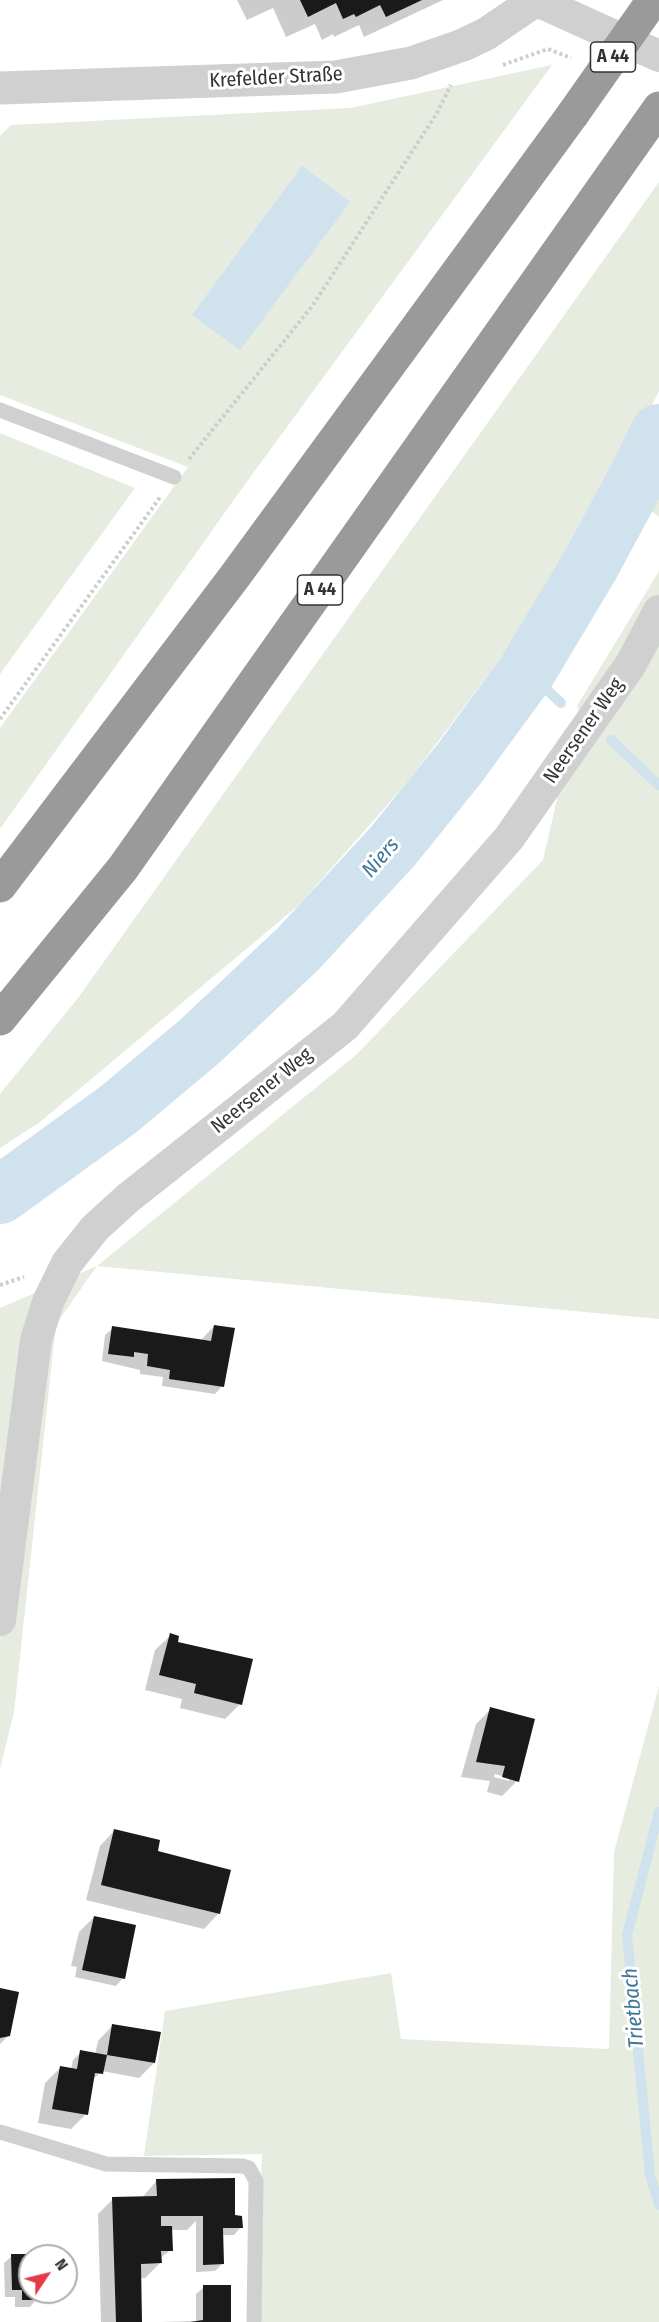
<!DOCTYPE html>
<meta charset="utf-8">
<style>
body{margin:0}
#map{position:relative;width:659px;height:2322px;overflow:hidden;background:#fff;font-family:"Fira Sans Condensed",sans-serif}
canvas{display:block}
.north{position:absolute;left:18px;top:2244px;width:60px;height:60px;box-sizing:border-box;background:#fff;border:2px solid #adadad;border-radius:50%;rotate:55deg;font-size:16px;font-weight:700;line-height:24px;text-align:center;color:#333}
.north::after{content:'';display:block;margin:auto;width:21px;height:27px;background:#e63946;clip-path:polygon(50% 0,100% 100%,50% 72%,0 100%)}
</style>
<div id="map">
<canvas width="659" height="2322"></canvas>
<div class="north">N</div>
</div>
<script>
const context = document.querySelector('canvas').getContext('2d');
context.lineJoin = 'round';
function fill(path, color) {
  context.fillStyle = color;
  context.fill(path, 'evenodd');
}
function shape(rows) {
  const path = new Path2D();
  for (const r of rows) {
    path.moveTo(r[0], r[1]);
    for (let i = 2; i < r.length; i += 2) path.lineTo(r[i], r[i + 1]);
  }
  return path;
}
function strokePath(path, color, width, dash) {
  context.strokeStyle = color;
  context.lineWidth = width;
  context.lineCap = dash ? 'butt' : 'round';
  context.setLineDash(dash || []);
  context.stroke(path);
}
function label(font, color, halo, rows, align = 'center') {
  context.font = font + ' "Fira Sans Condensed",sans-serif';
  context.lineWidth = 6;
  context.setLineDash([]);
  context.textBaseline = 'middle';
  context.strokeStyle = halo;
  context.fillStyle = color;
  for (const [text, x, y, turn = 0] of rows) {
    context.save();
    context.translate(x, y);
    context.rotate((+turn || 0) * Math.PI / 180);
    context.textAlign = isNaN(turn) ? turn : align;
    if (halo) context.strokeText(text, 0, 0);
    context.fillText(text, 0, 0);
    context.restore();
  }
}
fill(shape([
 [552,65,243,487,0,829,0,728,188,467,0,395,0,136,11,125,350,108],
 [659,182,659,391,624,461,512,643,410,779,300,904,40,1122,0,1148,0,1094,78,998],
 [0,433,135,488,0,674],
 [659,467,659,517,643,505],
 [659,571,659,1319,97,1266,56,1324,14,1712,0,1769,0,1308,97,1266,356,1055,543,860,563,773,590,740,577,706],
 [659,1686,659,2322,257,2322,262,2154,144,2156,165,2011,391,1973,401,2039,609,2049,614,1852]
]), '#e6ecdf');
fill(shape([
 [302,166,350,202,240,350,192,315]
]), '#cfe2ee');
fill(shape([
 [237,0,443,0,364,37,359,25,334,37,333,34,322,40,315,24,286,37,273,8,247,20],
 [214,1326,233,1329,222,1386,215,1394,162,1386,163,1377,140,1374,140,1370,102,1361,105,1335,113,1328,200,1341],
 [171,1635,176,1643,240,1704,225,1719,180,1708,182,1699,145,1690,155,1650],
 [491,1709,517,1781,502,1796,487,1792,490,1781,461,1777,476,1724],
 [495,1774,509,1778,509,1781,494,1777],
 [115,1830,156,1852,219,1913,204,1929,86,1900,100,1846],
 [94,1917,123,1978,116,1986,75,1977,77,1967,71,1966,79,1932],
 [0,1989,9,2035,0,2044],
 [113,2025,154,2063,139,2078,102,2071,92,2080,86,2114,71,2129,38,2123,45,2083,60,2068,71,2070,73,2060,81,2052,95,2055,98,2041],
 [157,2180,234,2217,241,2227,234,2235,222,2235,222,2264,215,2271,196,2272,196,2221,187,2230,171,2230,171,2250,160,2258,160,2263,145,2278,139,2278,140,2322,101,2322,98,2214,113,2199,142,2198],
 [12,2256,36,2256,30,2256,30,2292,37,2292,37,2299,30,2307,15,2307,15,2297,5,2297,4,2263],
 [204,2287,230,2322,159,2322,196,2321,196,2294]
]), '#0003');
strokePath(shape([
 [527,671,561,703],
 [611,740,659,785],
 [659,1812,627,1935,650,2175,659,2205]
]), '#cfe2ee', 10);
strokePath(shape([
 [0,1195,119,1109,200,1041,298,949,393,846,459,764,527,671,591,564,642,469,659,433]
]), '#cfe2ee', 58);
fill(shape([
 [300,0,422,0,386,17,380,5,356,17,354,14,343,19,336,3,308,17],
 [214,1325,235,1328,224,1387,169,1379,170,1370,147,1366,148,1354,134,1352,134,1357,108,1354,112,1326,211,1341],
 [170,1633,179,1636,178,1642,253,1659,242,1705,194,1693,196,1684,159,1675],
 [490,1707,535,1719,519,1782,502,1777,505,1766,476,1762],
 [114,1829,160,1840,158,1851,231,1870,220,1914,101,1885],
 [94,1916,136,1925,125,1979,82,1970],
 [0,1988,19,1992,10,2036,0,2038],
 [112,2024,161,2032,155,2063,107,2055],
 [80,2050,107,2055,103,2074,95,2073,88,2115,52,2109,60,2066,77,2069],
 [235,2178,235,2215,242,2216,243,2228,223,2228,224,2264,203,2265,203,2216,161,2216,161,2226,172,2226,173,2251,161,2251,162,2263,141,2264,142,2322,116,2322,112,2197,157,2196,156,2179],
 [11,2254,30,2254,30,2292,38,2292,39,2300,22,2300,22,2290,12,2290],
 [203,2285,231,2285,231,2322,190,2322,203,2320]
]), '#1a1a1a');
strokePath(shape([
 [503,65,548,49,571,58],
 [189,459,313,305,437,113,451,85],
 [0,719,161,496],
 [0,1285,24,1277]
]), '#cdcdcd', 4, [3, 3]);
strokePath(shape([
 [0,410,174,477],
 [0,2132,106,2164,242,2166,249,2168,256,2181,254,2322]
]), '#d0d0d0', 15);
strokePath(shape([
 [535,0,659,56],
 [0,1620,36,1340,48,1302,67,1263,95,1228,128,1198,345,1026,509,838,631,664,659,611]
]), '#d0d0d0', 32);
strokePath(shape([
 [0,88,336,77,411,63,463,45,486,34,536,0]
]), '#d0d0d0', 33);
strokePath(shape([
 [0,886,235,576,573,114],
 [0,1019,123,868,659,108]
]), '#9a9a9a', 33);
strokePath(shape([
 [573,114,653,0]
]), '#9a9a9a', 33);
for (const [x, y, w] of [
 [613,57,45],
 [320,590,45]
]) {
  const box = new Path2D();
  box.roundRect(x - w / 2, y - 15, w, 30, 4.5);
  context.fillStyle = '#fff';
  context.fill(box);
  strokePath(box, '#333', 1.5);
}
label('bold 18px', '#333', null, [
 ["A 44",613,57],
 ["A 44",320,590]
]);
label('20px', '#333', '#fff', [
 ["Krefelder Straße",276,78,-3],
 ["Neersener Weg",584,731,-55],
 ["Neersener Weg",262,1091,-39]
]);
label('italic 21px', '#3f7597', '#fff', [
 ["Niers",381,858,-49],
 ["Trietbach",634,2008,-95]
]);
</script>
